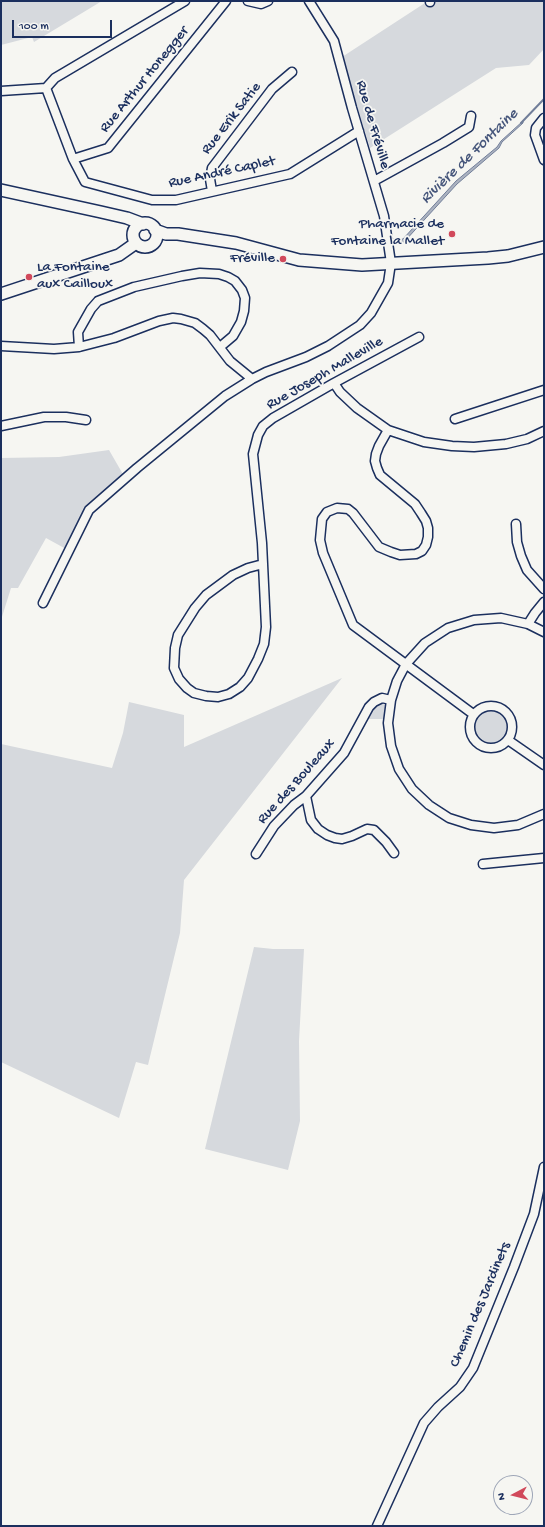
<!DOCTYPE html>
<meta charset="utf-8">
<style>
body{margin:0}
#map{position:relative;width:545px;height:1527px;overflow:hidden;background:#f6f6f2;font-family:"Gochi Hand",sans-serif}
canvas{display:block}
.frame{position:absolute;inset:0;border:2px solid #1b2f5e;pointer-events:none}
.north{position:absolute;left:493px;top:1475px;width:40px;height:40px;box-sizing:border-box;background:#f6f6f2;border:1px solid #9ea6b7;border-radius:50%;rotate:263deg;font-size:11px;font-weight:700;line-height:16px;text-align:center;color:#1b2f5e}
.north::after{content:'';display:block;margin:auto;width:14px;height:18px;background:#d1495b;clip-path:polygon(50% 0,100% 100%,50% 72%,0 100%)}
.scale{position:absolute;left:12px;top:20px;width:100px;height:18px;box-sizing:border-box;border:2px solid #1b2f5e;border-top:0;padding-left:5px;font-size:12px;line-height:14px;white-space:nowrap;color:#1b2f5e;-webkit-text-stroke:3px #f6f6f2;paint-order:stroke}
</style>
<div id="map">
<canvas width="545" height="1527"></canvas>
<div class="frame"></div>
<div class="north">N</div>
<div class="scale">100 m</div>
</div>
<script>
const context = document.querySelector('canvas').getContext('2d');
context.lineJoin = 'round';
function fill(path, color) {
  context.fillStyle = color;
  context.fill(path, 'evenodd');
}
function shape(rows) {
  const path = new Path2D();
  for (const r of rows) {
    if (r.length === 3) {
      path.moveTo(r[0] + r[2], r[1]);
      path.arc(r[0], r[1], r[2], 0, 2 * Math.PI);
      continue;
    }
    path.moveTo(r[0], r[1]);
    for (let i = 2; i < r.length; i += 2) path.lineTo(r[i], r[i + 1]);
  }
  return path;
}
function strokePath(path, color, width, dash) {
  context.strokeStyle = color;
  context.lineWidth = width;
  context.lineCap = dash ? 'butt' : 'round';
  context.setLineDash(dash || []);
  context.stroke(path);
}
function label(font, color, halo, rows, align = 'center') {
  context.font = font + ' "Gochi Hand",sans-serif';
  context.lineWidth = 3.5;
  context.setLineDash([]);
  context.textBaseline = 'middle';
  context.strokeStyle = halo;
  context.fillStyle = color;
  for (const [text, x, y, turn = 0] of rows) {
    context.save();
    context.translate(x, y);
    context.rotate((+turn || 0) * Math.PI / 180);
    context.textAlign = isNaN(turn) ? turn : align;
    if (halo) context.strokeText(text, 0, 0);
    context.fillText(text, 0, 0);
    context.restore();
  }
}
fill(shape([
 [1,1,102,1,34,42,32,37,1,45],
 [428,1,544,1,544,49,529,65,496,68,370,148,342,57],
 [109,450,124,476,88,510,66,549,46,538,18,588,11,588,1,620,1,458,59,457],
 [342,678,184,880,180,933,148,1065,136,1062,119,1118,1,1062,1,744,112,768,123,733,129,702,184,715,184,747],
 [381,703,385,705,385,707,384,719,367,719,372,709],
 [491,726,19],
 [254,947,273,949,304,949,299,1041,300,1121,288,1170,205,1149]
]), '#d6d9dd');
const water = shape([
 [523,121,523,123,502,142,499,148,457,184,404,242,395,242,390,241,390,238,398,240,403,239,456,181,497,147,501,141,523,121]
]);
fill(water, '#abb2c0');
strokePath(water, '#717e99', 1);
strokePath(shape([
 [521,123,544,99]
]), '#717e99', 2);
const street = shape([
 [248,1,261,4,268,1],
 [430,1,430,2],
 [46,88,55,78,185,1],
 [1,91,46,88,73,159,85,182,152,200,176,200,290,174,359,131],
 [544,118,536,128,535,135,544,160],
 [73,159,108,148,226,1],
 [374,181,443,143,469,127,471,116],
 [212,191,210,179,212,168,272,89,292,72],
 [1,346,54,349,79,347,114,338,159,321,173,318,181,319,195,323,203,329,210,335,230,361,252,379],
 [79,347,78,332,91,309,98,301,134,287,182,276,200,273,219,274,228,277,235,281,242,290,245,298,244,311,241,322,233,336,220,347],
 [334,383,340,392,357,408,388,430,424,442,452,446,474,447,506,444,527,439,544,431],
 [455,419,544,390],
 [1,426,44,417,66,417,86,420],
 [388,430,379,446,376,454,375,461,377,468,380,475,415,504,421,513,426,521,428,528,428,537,426,545,422,551,416,554,400,555,391,552,379,547,353,513,348,509,337,508,327,512,322,519,320,540,323,553,353,625,473,714],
 [516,524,517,542,521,556,527,570,544,589],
 [263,564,248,568,233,575,206,595,195,608,178,635,175,648,174,668,179,679,187,688,194,693,206,696,218,697,229,694,240,687,248,678,258,659,264,644,266,627,262,543,253,454,258,435,263,426,273,418,334,383,419,337],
 [43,603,89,510,137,468,225,396,252,379,266,372,306,357,328,346,360,325,371,313,388,283,391,263,384,216,352,108,334,41,309,1],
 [528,624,535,613,544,602],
 [544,632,528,624,501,618,474,620,448,628,425,643,406,664,397,681,391,700,388,723,391,746,399,769,412,789,429,805,449,818,471,825,494,828,518,825,544,814],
 [491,727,21],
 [508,740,544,765],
 [306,796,311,820,318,829,327,835,335,838,342,839,352,836,367,829,374,830,386,842,394,853],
 [256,854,274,826,294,805,306,796,344,753,369,707,374,702,382,698,391,700],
 [483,864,544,858],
 [377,1526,424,1423,438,1407,460,1387,473,1368,514,1267,534,1214,544,1167]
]);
const secondary = shape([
 [1,190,101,212,127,218,143,224],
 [145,235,12],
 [155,230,166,234,178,234,236,243,299,260,362,265,488,258,508,256,544,247],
 [1,294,119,255,136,243]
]);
strokePath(street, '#1b2f5e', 11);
strokePath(secondary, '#1b2f5e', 14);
strokePath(street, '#f6f6f2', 8);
strokePath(secondary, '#f6f6f2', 11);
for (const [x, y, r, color] of [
 [452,234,4,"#d1495b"],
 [283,259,4,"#d1495b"],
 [29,277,4,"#d1495b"]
]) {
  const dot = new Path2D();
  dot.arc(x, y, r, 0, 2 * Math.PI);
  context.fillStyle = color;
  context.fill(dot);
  strokePath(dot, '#f6f6f2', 1.5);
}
label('15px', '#1b2f5e', '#f6f6f2', [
 ["Rue Arthur Honegger",145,80,-51],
 ["Rue Erik Satie",232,119,-52],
 ["Rue de Fréville",372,125,74],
 ["Rue André Caplet",222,173,-12],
 ["Rue Joseph Malleville",325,374,-30],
 ["Rue des Bouleaux",297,782,-48],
 ["Chemin des Jardinets",481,1305,-67]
]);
label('15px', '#1b2f5e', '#f6f6f2', [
 ["Pharmacie de",444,225],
 ["Fontaine la Mallet",444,242],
 ["Fréville",275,259],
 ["La Fontaine",37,268,"left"],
 ["aux Cailloux",37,285,"left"]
], 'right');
label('italic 16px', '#46567b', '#f6f6f2', [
 ["Rivière de Fontaine",470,157,-44]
]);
</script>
